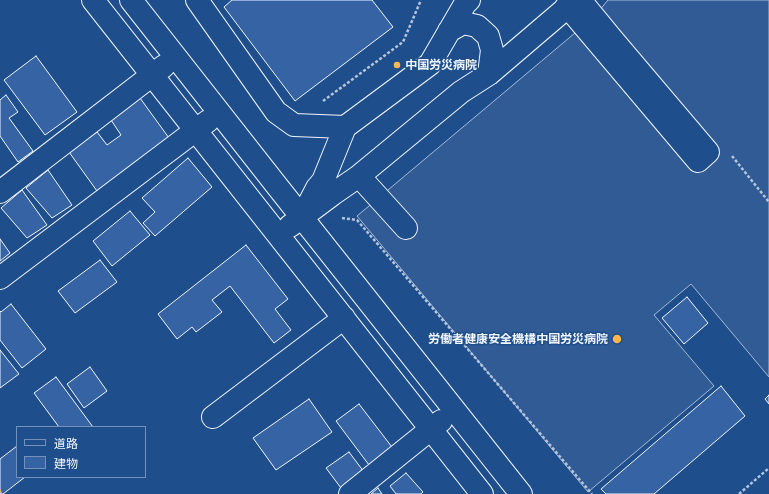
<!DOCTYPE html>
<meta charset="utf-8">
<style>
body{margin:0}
#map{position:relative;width:769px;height:494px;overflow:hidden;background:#1f4e8c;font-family:"Work Sans","Noto Sans JP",sans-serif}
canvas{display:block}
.legend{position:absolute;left:16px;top:426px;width:130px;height:52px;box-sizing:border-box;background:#1f4e8c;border:1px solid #7391ba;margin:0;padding:5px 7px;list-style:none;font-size:12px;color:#f2f6ff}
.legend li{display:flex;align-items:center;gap:8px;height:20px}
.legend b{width:20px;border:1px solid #7391ba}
</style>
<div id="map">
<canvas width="769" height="494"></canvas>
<ul class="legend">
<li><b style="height:5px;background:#1f4e8c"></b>道路</li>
<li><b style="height:11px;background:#3563a3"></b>建物</li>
</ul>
</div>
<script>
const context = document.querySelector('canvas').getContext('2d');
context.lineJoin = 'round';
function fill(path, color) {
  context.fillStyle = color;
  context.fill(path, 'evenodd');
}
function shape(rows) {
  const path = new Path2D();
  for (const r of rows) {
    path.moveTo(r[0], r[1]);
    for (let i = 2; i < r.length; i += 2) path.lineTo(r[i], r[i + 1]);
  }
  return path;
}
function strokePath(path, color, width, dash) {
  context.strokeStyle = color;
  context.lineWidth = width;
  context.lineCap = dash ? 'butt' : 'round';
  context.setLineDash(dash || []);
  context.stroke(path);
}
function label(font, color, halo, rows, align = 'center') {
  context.font = font + ' "Work Sans","Noto Sans JP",sans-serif';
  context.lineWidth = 3;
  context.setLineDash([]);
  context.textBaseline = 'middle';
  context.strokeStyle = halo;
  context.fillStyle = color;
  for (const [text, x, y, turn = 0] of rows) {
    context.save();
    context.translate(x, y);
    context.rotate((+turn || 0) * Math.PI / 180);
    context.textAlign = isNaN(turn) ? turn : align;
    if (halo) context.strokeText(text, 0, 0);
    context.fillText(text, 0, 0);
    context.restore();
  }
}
const built = shape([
 [608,0,769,0,769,377,691,284,654,315,714,386,588,492,357,216,594,17,608,0]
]);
fill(built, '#305b95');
strokePath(built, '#a8bbd7', 1);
const building = shape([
 [232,0,372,0,393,27,295,101,224,7,232,0],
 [36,56,77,112,45,135,4,80,36,56],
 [6,95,18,112,9,118,33,151,18,162,0,136,0,100,6,95],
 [140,98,169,138,97,191,69,152,97,132,107,145,121,135,111,120,140,98],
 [188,158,212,187,155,236,143,223,155,212,142,198,188,158],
 [48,170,72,205,52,218,26,188,48,170],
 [22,190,47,225,27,238,1,208,22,190],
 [130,211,150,235,112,266,93,241,130,211],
 [0,239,10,253,0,261,0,239],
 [246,245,288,299,275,309,291,330,274,343,230,286,212,300,222,312,196,332,192,327,177,339,158,314,246,245],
 [100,260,117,282,75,313,58,291,100,260],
 [687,297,708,323,684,344,662,318,687,297],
 [11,304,46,349,22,368,0,340,0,311,1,312,11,304],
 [0,350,19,374,0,388,0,350],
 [90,367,107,391,84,408,67,384,90,367],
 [56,377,93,427,59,427,34,393,56,377],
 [721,386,745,416,654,494,606,494,601,489,721,386],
 [769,395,769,404,765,399,769,395],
 [309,399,332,432,276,470,253,438,309,399],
 [359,404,395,451,372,469,336,421,359,404],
 [17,446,17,477,25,477,3,494,0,494,0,459,17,446],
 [349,452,364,472,341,488,326,468,349,452],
 [406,473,423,492,421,494,396,494,390,486,406,473],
 [378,488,382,494,371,494,378,488]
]);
fill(building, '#3563a3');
strokePath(building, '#f2f6ff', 1);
const minor = shape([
 [93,0,482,494],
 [131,0,277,186,521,494],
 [197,0,276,112,294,125,345,127],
 [567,6,698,161,708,152,613,40,585,6,582,0],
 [449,31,463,23,477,26,488,36,492,50,489,74],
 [359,176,406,228],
 [0,192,164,66],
 [306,209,317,188,323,181,345,127,430,64,465,4,469,0],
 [290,226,333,194,359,176,461,92,489,74,564,10,571,0],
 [0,278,208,121],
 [213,417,344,318],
 [350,494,441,421]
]);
strokePath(minor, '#f2f6ff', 24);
strokePath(shape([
 [323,101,403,42,421,0],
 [732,156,769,202],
 [342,218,357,220,592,494],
 [739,494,769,468]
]), '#b3c4dc', 2.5, [3, 2]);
strokePath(minor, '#1f4e8c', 22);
strokePath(shape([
 [0,490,2,494]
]), '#ffb74d', 1, [14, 3, 2, 3]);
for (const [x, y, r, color] of [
 [397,65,4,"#ffb74d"],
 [617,339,5,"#ffb74d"]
]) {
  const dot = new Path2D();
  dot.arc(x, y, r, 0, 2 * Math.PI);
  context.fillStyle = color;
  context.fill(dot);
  strokePath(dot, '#1f4e8c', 1.5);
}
label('bold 12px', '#f2f6ff', '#1f4e8c', [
 ["中国労災病院",405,65],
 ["労働者健康安全機構中国労災病院",608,339,"right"]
], 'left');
</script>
